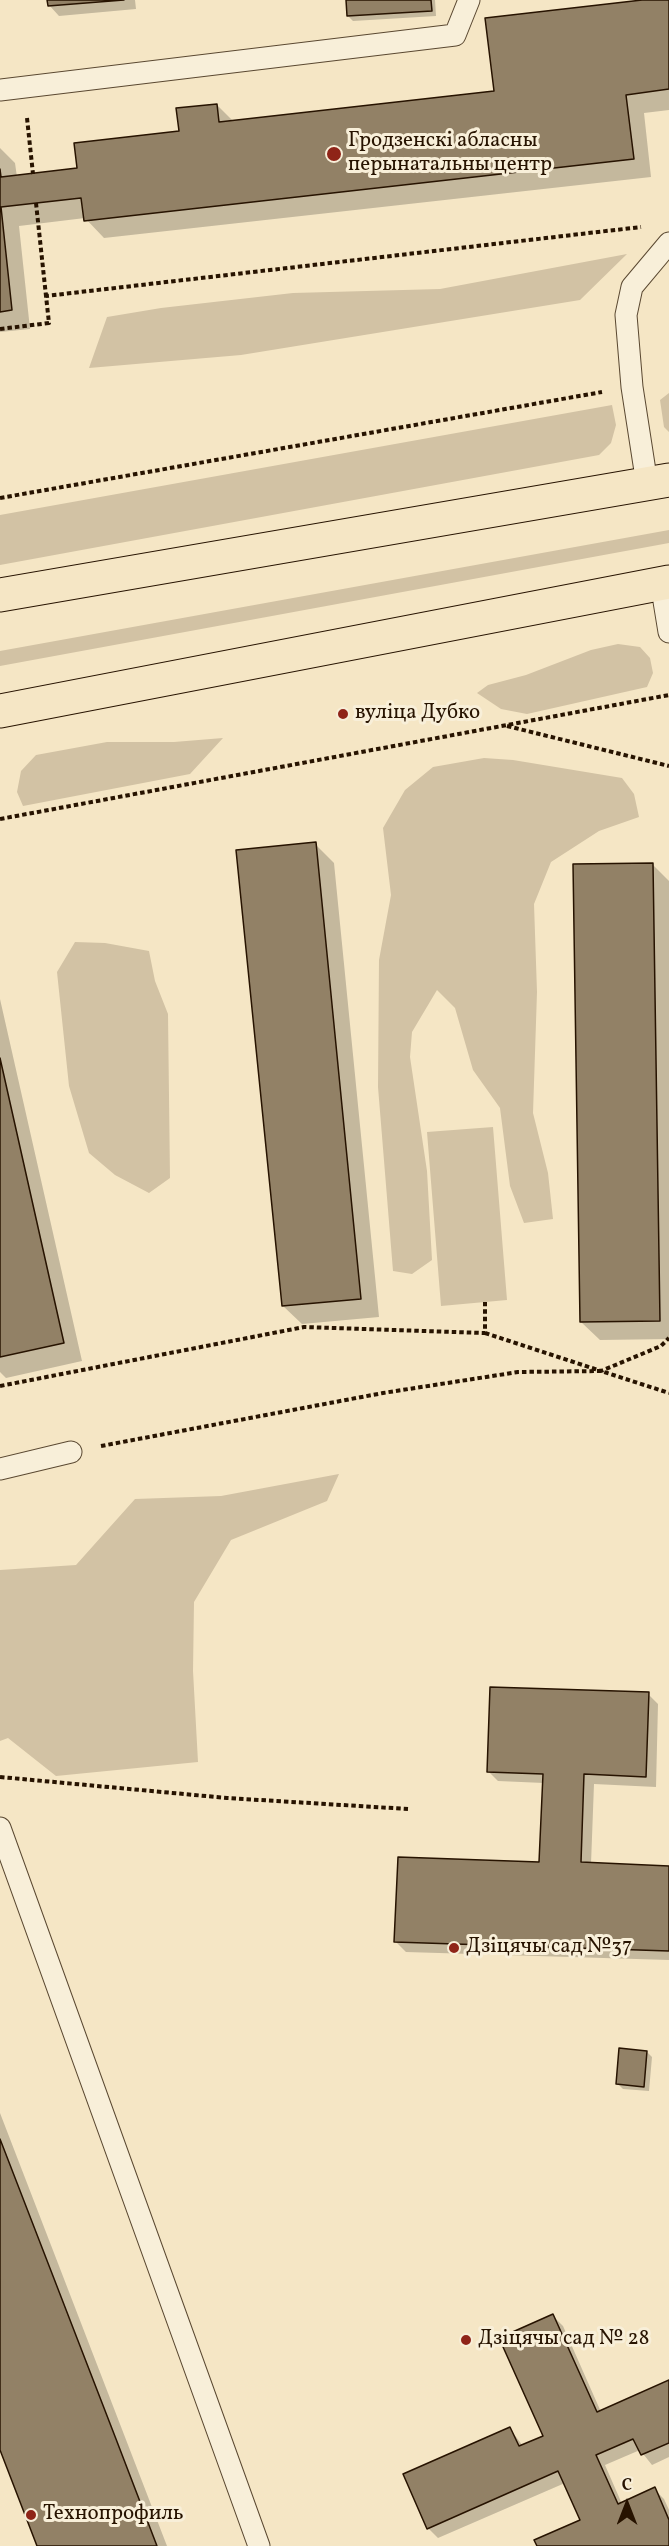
<!DOCTYPE html>
<meta charset="utf-8">
<style>
body{margin:0}
#map{position:relative;width:669px;height:2546px;overflow:hidden;background:#f5e6c5;font-family:Vollkorn,serif}
canvas{display:block}
.north{position:absolute;left:597px;top:2474px;width:60px;height:60px;-webkit-text-stroke:4px #f8efd9;paint-order:stroke;rotate:0deg;font-size:16px;font-weight:700;line-height:24px;text-align:center;color:#271300}
.north::after{content:'';display:block;margin:auto;width:21px;height:27px;background:#271300;clip-path:polygon(50% 0,100% 100%,50% 72%,0 100%)}
</style>
<div id="map">
<canvas width="669" height="2546"></canvas>
<div class="north">С</div>
</div>
<script>
const context = document.querySelector('canvas').getContext('2d');
context.lineJoin = 'round';
function fill(path, color) {
  context.fillStyle = color;
  context.fill(path, 'evenodd');
}
function shape(rows) {
  const path = new Path2D();
  for (const r of rows) {
    path.moveTo(r[0], r[1]);
    for (let i = 2; i < r.length; i += 2) path.lineTo(r[i], r[i + 1]);
  }
  return path;
}
function strokePath(path, color, width, dash) {
  context.strokeStyle = color;
  context.lineWidth = width;
  context.lineCap = dash ? 'butt' : 'round';
  context.setLineDash(dash || []);
  context.stroke(path);
}
function label(font, color, halo, rows, align = 'center') {
  context.font = font + ' Vollkorn,serif';
  context.lineWidth = 6;
  context.setLineDash([]);
  context.textBaseline = 'middle';
  context.strokeStyle = halo;
  context.fillStyle = color;
  for (const [text, x, y, turn = 0] of rows) {
    context.save();
    context.translate(x, y);
    context.rotate((+turn || 0) * Math.PI / 180);
    context.textAlign = isNaN(turn) ? turn : align;
    if (halo) context.strokeText(text, 0, 0);
    context.fillText(text, 0, 0);
    context.restore();
  }
}
fill(shape([
 [627,254,580,300,241,355,89,368,107,317,161,308,293,293,440,289],
 [669,393,669,432,664,427,660,400],
 [612,405,616,425,611,443,599,455,0,565,0,515],
 [669,530,669,543,0,666,0,651],
 [618,644,640,647,650,658,653,673,647,687,527,714,501,709,477,693,488,685,526,675,591,650],
 [223,738,190,774,23,806,17,792,21,771,36,755,107,742,174,742],
 [484,758,513,760,622,778,634,794,639,817,599,831,551,862,534,904,537,992,533,1113,548,1173,553,1219,524,1223,510,1186,500,1108,473,1070,455,1008,437,990,412,1032,410,1057,427,1171,432,1260,412,1274,393,1271,378,1087,379,960,391,895,383,828,405,790,433,767],
 [75,942,105,943,149,951,155,981,168,1014,170,1178,149,1193,115,1175,89,1153,69,1086,57,972],
 [493,1127,507,1300,441,1306,427,1132],
 [339,1474,327,1501,231,1540,194,1602,193,1671,198,1762,56,1776,8,1738,0,1741,0,1570,76,1565,135,1499,221,1496]
]), '#d2c2a4');
fill(shape([
 [49,0,135,0,136,9,59,16,49,5],
 [347,0,435,0,436,16,353,21,348,16],
 [656,0,669,0,669,110,644,113,651,177,104,238,85,218,19,226,30,329,0,332,0,148,15,163,17,177,79,170,180,133,217,105,234,122,495,92],
 [315,844,334,863,379,1317,302,1324,283,1306],
 [652,864,669,881,669,1339,600,1340,581,1322],
 [0,999,82,1361,6,1378,0,1372],
 [648,1694,658,1704,656,1787,594,1784,591,1864,669,1867,669,1960,406,1952,396,1942,541,1864,544,1783,498,1781,488,1771],
 [647,2052,652,2057,649,2091,623,2089,618,2084],
 [0,2113,167,2546,39,2546,0,2446],
 [553,2316,563,2326,601,2412,669,2382,669,2457,652,2465,640,2450,605,2465,622,2504,654,2489,664,2499,669,2510,669,2546,538,2546,581,2521,565,2483,438,2538,428,2528,510,2429,523,2446,545,2437]
]), '#0003');
const building = shape([
 [47,0,124,0,48,6,47,0],
 [346,0,431,0,432,11,347,16,346,0],
 [642,0,669,0,669,89,626,95,634,159,84,221,81,198,1,207,12,310,0,312,0,169,1,177,77,168,74,143,179,131,176,108,217,104,219,122,494,91,485,18,642,0],
 [316,842,361,1299,282,1306,236,850,316,842],
 [653,863,660,1321,580,1322,573,864,653,863],
 [0,1058,64,1343,0,1357,0,1058],
 [490,1687,649,1692,646,1777,584,1774,581,1862,669,1866,669,1951,394,1942,398,1857,539,1862,543,1774,487,1772,490,1687],
 [619,2048,647,2051,644,2087,616,2084,619,2048],
 [0,2139,116,2439,157,2546,37,2546,0,2450,0,2139],
 [553,2314,597,2412,669,2380,669,2443,641,2455,633,2439,596,2455,618,2504,655,2487,669,2520,669,2546,537,2546,534,2540,580,2520,558,2471,427,2529,403,2474,510,2427,519,2446,543,2436,499,2338,553,2314]
]);
fill(building, '#928166');
strokePath(building, '#271300', 1.5);
const service = shape([
 [0,90,455,35,469,0],
 [647,484,632,387,626,315,632,287,669,243],
 [661,583,669,632],
 [0,1469,71,1452],
 [0,1828,259,2546]
]);
const primary = shape([
 [0,595,669,480],
 [0,711,669,582]
]);
strokePath(service, '#5a4831', 23);
strokePath(primary, '#271300', 35);
strokePath(shape([
 [27,118,33,174],
 [36,203,46,296],
 [0,329,49,323,46,296,641,227],
 [0,498,602,392],
 [507,726,669,766],
 [0,819,669,695],
 [485,1333,601,1371,661,1346,669,1338],
 [0,1386,304,1327,485,1333,485,1302],
 [101,1446,383,1393,518,1372,601,1371,669,1393],
 [0,1777,227,1798,408,1809]
]), '#271300', 4, [4.5, 3]);
strokePath(service, '#f8efd9', 21);
strokePath(primary, '#f5e6c5', 33);
for (const [x, y, r, color] of [
 [334,154,8,"#8f2418"],
 [343,714,6,"#8f2418"],
 [454,1948,6,"#8f2418"],
 [466,2340,6,"#8f2418"],
 [31,2515,6,"#8f2418"]
]) {
  const dot = new Path2D();
  dot.arc(x, y, r, 0, 2 * Math.PI);
  context.fillStyle = color;
  context.fill(dot);
  strokePath(dot, '#f8efd9', 2);
}
label('21px', '#271300', '#f8efd9', [
 ["Гродзенскі абласны",348,142],
 ["перынатальны центр",348,166],
 ["вуліца Дубко",355,714],
 ["Дзіцячы сад №37",466,1948],
 ["Дзіцячы сад № 28",478,2340],
 ["Технопрофиль",43,2515]
], 'left');
</script>
